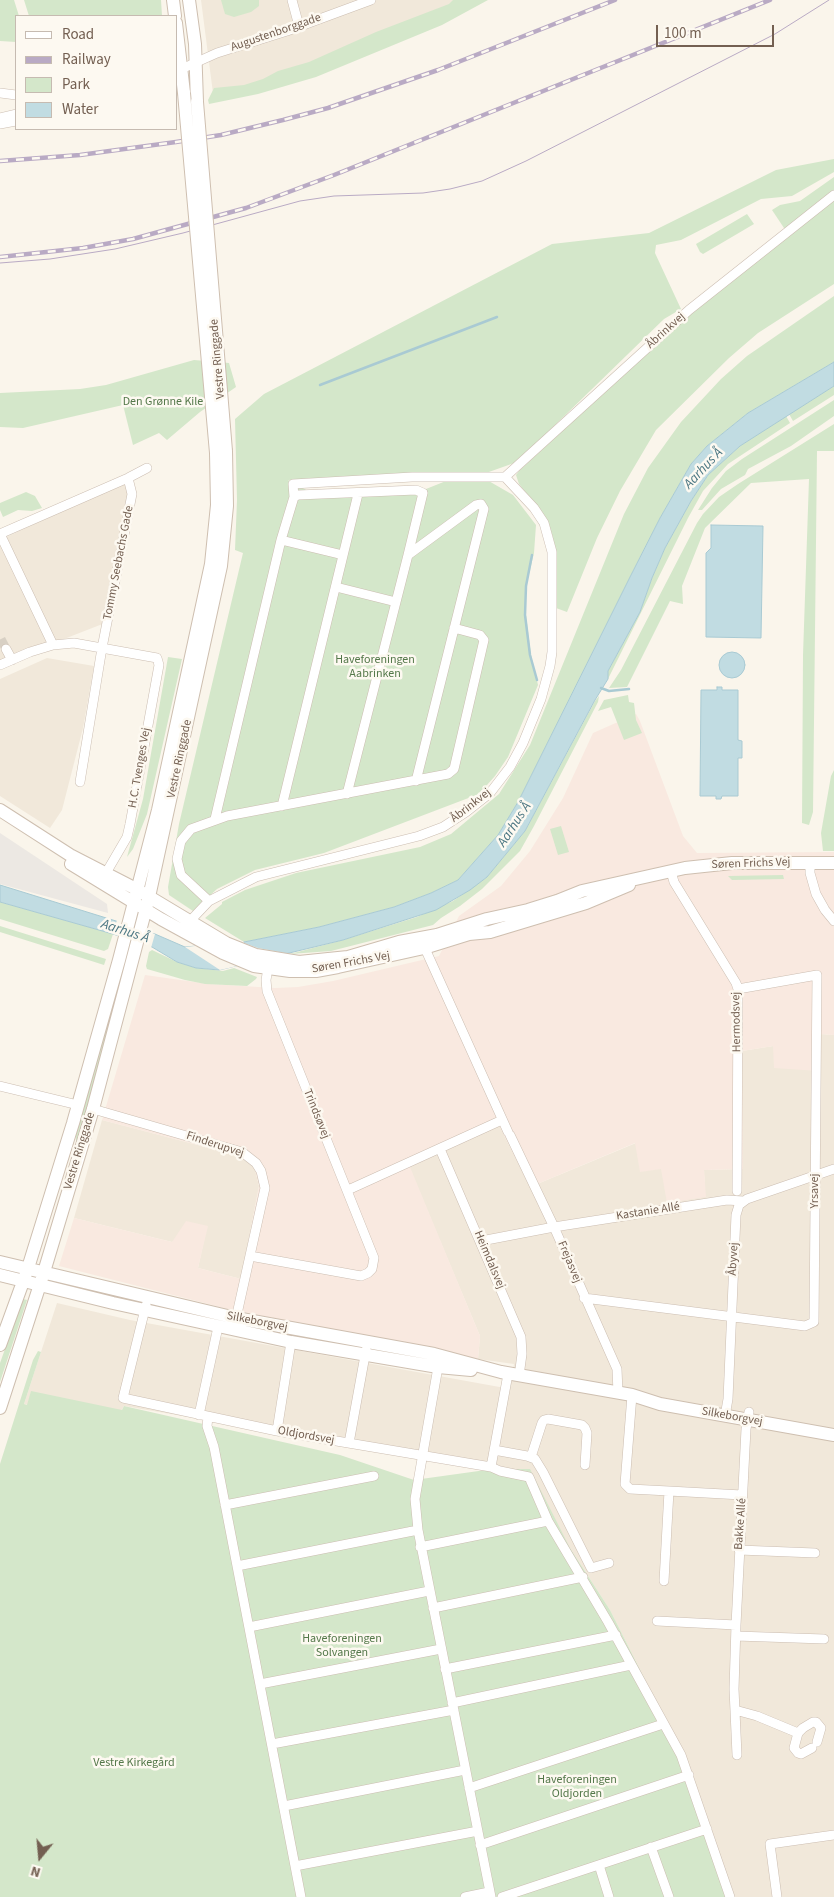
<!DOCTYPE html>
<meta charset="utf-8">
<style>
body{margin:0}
#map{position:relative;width:834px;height:1897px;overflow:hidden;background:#faf5eb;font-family:"Source Sans 3",sans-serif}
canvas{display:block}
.legend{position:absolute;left:15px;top:15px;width:162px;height:115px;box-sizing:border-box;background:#fdf9f1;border:1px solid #c6bbb1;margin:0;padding:6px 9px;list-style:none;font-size:15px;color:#735f51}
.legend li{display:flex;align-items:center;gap:10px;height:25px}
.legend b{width:25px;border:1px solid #c6bbb1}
.north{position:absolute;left:15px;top:1832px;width:50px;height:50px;-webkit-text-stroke:4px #fdf9f1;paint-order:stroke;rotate:197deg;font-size:14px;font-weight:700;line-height:20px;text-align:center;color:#735f51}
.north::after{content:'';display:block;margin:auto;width:18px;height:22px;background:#735f51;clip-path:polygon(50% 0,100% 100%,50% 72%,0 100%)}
.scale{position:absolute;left:656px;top:25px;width:118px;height:22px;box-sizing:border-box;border:2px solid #735f51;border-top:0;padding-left:6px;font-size:15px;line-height:18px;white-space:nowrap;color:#735f51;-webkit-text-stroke:4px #fdf9f1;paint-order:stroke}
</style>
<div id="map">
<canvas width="834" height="1897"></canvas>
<ul class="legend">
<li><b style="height:6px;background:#fff"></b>Road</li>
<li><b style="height:6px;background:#b9aac4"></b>Railway</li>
<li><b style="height:14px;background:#d4e7ca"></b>Park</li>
<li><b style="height:14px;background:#c1dce2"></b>Water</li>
</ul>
<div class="north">N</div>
<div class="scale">100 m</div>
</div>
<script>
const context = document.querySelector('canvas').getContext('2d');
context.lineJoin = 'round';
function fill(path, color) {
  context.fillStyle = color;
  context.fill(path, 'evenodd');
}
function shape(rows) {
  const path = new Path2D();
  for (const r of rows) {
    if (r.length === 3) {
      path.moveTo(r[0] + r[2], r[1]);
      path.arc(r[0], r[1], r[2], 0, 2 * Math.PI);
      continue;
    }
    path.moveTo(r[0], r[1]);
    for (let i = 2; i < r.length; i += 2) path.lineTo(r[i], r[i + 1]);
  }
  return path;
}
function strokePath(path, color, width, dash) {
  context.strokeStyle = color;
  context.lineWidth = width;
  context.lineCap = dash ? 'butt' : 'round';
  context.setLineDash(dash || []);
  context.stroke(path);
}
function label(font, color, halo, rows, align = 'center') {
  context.font = font + ' "Source Sans 3",sans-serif';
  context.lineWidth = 5;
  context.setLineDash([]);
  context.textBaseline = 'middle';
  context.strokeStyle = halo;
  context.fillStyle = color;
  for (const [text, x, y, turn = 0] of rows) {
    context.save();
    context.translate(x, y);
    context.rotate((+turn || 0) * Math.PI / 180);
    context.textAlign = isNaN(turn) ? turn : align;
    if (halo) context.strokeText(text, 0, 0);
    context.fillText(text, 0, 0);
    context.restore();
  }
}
fill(shape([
 [201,0,480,0,214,101],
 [127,481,129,495,105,623,0,664,0,540],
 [47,658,94,666,83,728,62,810,50,828,0,796,0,679],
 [820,1034,834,1035,834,1897,735,1897,683,1755,610,1610,570,1548,493,1469,124,1406,112,1426,24,1404,57,1303,130,1320,505,1388,509,1390,514,1364,478,1359,480,1336,409,1167,499,1125,530,1187,636,1143,661,1169,705,1197,704,1170,743,1169,742,1051,773,1046],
 [102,1120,240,1156,254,1166,259,1186,241,1279,198,1268,207,1226,172,1242,74,1218]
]), '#f1e8da');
fill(shape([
 [636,714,640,721,683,836,697,853,834,852,834,1035,820,1034,819,1071,774,1068,773,1046,742,1051,743,1169,704,1170,706,1197,667,1203,661,1169,640,1172,635,1143,530,1187,499,1125,410,1167,480,1336,478,1359,228,1309,59,1266,74,1218,172,1242,186,1221,208,1226,198,1268,241,1279,259,1186,254,1166,240,1156,102,1120,145,975,209,984,275,988,298,987,333,981,439,956,459,916,501,886,530,851,563,798,593,733]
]), '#f9e9e0');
fill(shape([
 [0,833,107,904,108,913,0,884]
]), '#ece8e3');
fill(shape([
 [0,0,14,0,19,16,16,16,16,42,0,41],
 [24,0,161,0,162,16,29,16],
 [221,0,259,0,259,6,251,12,234,17,225,14],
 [453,0,488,0,442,25,316,77,258,94,209,104,208,100,214,88,244,85,263,79,278,71,309,62,376,32,449,4],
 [834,159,834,172,792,196,761,199,681,240,656,245,655,253,681,309,664,319,517,462,486,473,288,480,310,492,426,489,451,479,487,480,513,495,536,525,534,553,526,587,526,615,531,655,538,685,508,757,495,776,479,794,324,853,255,870,217,889,193,911,169,895,168,887,179,824,243,553,235,550,237,500,235,419,264,394,552,244,649,233,776,170],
 [834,177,834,284,758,333,729,358,656,430,620,491,597,538,567,612,556,608,553,537,543,514,519,484,516,475,520,470,689,314,788,234,772,210,780,205,800,201],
 [747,214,754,224,703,254,700,252,696,244],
 [834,296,834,362,748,413,707,446,691,464,660,518,630,577,518,802,498,835,458,880,431,893,394,907,319,927,244,942,205,918,222,904,222,902,245,890,296,873,420,847,451,834,499,794,530,745,624,514,648,468,681,422,721,379,747,356],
 [194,360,229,363,236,387,200,412,167,440,159,433,133,445,123,405,23,428,0,427,0,393,80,389,106,385],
 [834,386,834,395,793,421,789,414],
 [834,400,834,416,791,446,748,469,745,475,721,489,702,510,698,510,712,488,726,471,742,459],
 [786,416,790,423,728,464,703,491,688,518,608,679,608,671,640,612,652,578,665,548,691,501,708,475,740,446],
 [834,424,834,451,817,451,813,812,809,825,802,823,803,655,809,479,751,483,705,528,682,586,683,604,670,601,627,687,609,688,621,670,697,523,703,514,719,497,738,484],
 [26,492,35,496,42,508,32,511,18,510,3,517,0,510,0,503],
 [168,657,182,659,147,814,133,849,127,857,143,799],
 [628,695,629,702,634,703,636,720,642,733,624,740,611,707,598,711,604,700],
 [599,696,598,702,534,826,520,851,482,889,460,906,441,918,433,925,331,951,290,954,343,940,417,917,453,901,487,877,525,831,595,701],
 [834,770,834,851,823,851,821,833,831,776],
 [561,826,569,852,558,855,550,829],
 [783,875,784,879,732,880,728,876],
 [0,902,113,934,108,949,104,951,0,919],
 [0,926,106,959,104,965,0,932],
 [131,933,133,933,113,1018,76,1147,76,1132],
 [152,950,177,962,196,968,223,971,234,968,257,977,256,979,247,986,205,984,185,980,147,969,146,966,149,952],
 [23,1299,27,1300,0,1382,0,1363],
 [38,1351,41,1352,24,1404,27,1405,31,1391,122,1410,124,1406,340,1455,414,1480,493,1469,530,1469,570,1548,610,1610,683,1755,735,1897,0,1897,0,1464,33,1360]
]), '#d4e7ca');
const water = shape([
 [834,362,834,386,740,446,708,475,691,501,665,548,652,578,640,612,608,671,608,679,595,700,525,831,487,877,470,890,436,910,343,940,219,970,196,968,177,962,152,947,113,934,0,902,0,885,116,921,155,934,185,947,244,942,319,927,394,907,431,893,458,880,498,835,518,802,630,577,660,518,691,464,707,446,748,413,834,362],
 [711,525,763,526,761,638,706,637,706,553,711,548,711,525],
 [732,665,13],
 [717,687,722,687,722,690,738,690,738,740,742,741,742,758,738,758,738,796,722,796,721,799,716,799,716,796,700,796,701,690,717,690,717,687]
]);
fill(water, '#c1dce2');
strokePath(water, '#a9cad3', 1);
fill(shape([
 [117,920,155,934,151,948,113,934],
 [243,941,244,943,258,948,290,954,220,970,185,947]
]), '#faf5eb');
strokePath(shape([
 [320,385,497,317],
 [532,555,526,586,525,615,530,655,537,680],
 [601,688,609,691,629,689]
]), '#a9cad3', 2.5);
strokePath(shape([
 [1,639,6,649]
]), '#d8d0c4', 9, [9, 4.5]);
const street = shape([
 [292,0,299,26],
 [177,71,217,53,287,31,371,0],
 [0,93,16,95],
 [0,118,16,114],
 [0,124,16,121],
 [294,497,293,484,412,477,505,477,689,310,834,195],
 [0,534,128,478,147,468],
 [0,534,53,645],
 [281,540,343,555],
 [336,587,396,602],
 [6,649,12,660],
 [0,665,30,652,53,645,74,643,157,658,159,665,130,824,127,837,106,873],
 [80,782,102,648,132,494,128,478],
 [347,794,408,555,476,505,481,504,484,509,416,781],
 [282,806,358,494],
 [215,819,281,540,294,497,298,495,416,490,423,493,408,555],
 [810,863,810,873,816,894,825,910,834,921],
 [671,871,674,882,736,983,738,989,737,1191],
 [209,901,181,875,177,859,181,841,191,829,227,816,448,774,454,769,484,640,480,635,454,628],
 [190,921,209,901,256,877,419,836,443,827,466,812,490,793,510,767,523,743,541,699,550,666,552,652,552,552,544,523,534,508,505,477],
 [423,944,508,1132],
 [0,1086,78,1105],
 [93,1109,242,1152,256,1163,261,1171,265,1188,235,1323],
 [510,1135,554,1227,617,1369,618,1393],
 [440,1149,521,1337,522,1354,519,1376],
 [348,1190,502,1120],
 [481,1241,554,1227,727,1200,743,1201],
 [250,1256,361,1276,368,1273,372,1269,374,1258,267,991,266,980,269,962],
 [584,1298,805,1326,814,1322,817,975,738,989],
 [146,1305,123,1398,277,1431,491,1467,500,1471,529,1477,548,1521,608,1622,681,1755,730,1897],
 [438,1367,415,1499,418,1530,491,1897],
 [632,1395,625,1484,630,1489,669,1491],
 [199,1415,218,1327],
 [725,1416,728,1399,736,1215,739,1205,747,1199,834,1169],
 [208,1417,207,1426,214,1447,301,1897],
 [277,1431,291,1342],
 [349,1443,366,1350],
 [494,1450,527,1456,535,1459,543,1472,591,1568,609,1563],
 [531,1457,542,1423,544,1420,548,1419,582,1425,585,1428,587,1433,585,1465],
 [491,1467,508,1374],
 [225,1505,374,1476],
 [420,1547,548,1521],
 [739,1550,815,1553],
 [237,1566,418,1530],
 [664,1581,669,1491,742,1495],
 [433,1608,583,1577],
 [657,1621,736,1625],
 [249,1627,429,1591],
 [736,1636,824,1639],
 [445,1669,616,1635],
 [260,1684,441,1649],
 [452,1703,631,1665],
 [735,1710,757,1716,798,1733],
 [272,1744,454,1710],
 [812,1748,801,1754,798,1753,794,1748,798,1733,803,1728,813,1722,816,1722,821,1728,817,1742],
 [737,1755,734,1689,736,1625,746,1429,749,1412],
 [469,1788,663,1724],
 [284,1806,465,1770],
 [480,1845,689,1775],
 [651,1847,669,1897],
 [599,1865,609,1897],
 [295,1866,478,1831],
 [465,1897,489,1892],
 [502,1897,707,1829],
 [777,1897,770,1844,834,1835]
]);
const secondary = shape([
 [173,0,175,16],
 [189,0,195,44,197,102],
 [176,23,184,93],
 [0,810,70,855,136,889,226,943,256,955,299,962,348,957,399,942,437,935,487,919,528,910,557,901,582,891,685,868,732,863,834,863],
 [71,864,161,919,223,953,254,966,290,971,316,971,338,967,424,948,469,934,490,932,586,903,629,885],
 [0,1262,236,1318,434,1354,501,1372,632,1395,660,1404,834,1435],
 [0,1275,113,1303,291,1342,438,1367,471,1370],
 [0,1345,28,1268,73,1123,119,960,158,810,211,564,217,505,216,453],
 [0,1408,44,1272,93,1109,149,897,221,566,227,506,226,451]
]);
strokePath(street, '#ccbeb2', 10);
strokePath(secondary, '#cebfb0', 14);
strokePath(street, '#fff', 9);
strokePath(secondary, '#fff', 12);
strokePath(shape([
 [0,263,50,259,115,249,183,233,300,201,334,196,423,193,450,189,482,181,526,161,775,34,829,0]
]), '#b9aac4', 1);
const rail = shape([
 [0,161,80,155,176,142,221,135,283,120,328,108,438,70,615,0],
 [0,257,83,248,133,239,246,208,334,175,770,0]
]);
strokePath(rail, '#b9aac4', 4.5);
strokePath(rail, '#fdf9f1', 2.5, [8]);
const secondaryBridge = shape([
 [184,93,216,453],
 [197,102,226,451]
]);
strokePath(secondaryBridge, '#cebfb0', 14, []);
strokePath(secondaryBridge, '#fff', 12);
label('12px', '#735f51', '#fdf9f1', [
 ["Augustenborggade",276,33,-19],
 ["Åbrinkvej",666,331,-42],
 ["Vestre Ringgade",218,359,-95],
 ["Tommy Seebachs Gade",119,563,-79],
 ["Vestre Ringgade",180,759,-78],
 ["H.C. Tvenges Vej",140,768,-80],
 ["Åbrinkvej",471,806,-38],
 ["Søren Frichs Vej",751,864,-2],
 ["Søren Frichs Vej",351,963,-10],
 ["Hermodsvej",737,1022,-91],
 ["Trindsøvej",316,1114,68],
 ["Finderupvej",215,1145,18],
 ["Vestre Ringgade",80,1151,-73],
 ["Yrsavej",815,1191,-90],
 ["Kastanie Allé",648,1212,-9],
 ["Åbyvej",734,1259,-87],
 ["Heimdalsvej",489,1260,67],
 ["Frejasvej",569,1262,67],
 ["Silkeborgvej",257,1322,11],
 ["Silkeborgvej",732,1417,10],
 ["Oldjordsvej",306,1436,10],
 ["Bakke Allé",741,1524,-86]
]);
label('12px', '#54784a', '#fdf9f1', [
 ["Den Grønne Kile",163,402],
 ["Haveforeningen",375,660],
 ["Aabrinken",375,674],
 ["Haveforeningen",342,1639],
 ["Solvangen",342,1653],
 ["Vestre Kirkegård",134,1763],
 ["Haveforeningen",577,1780],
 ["Oldjorden",577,1794]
]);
label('italic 14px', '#4c7783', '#fdf9f1', [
 ["Aarhus Å",704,469,-47],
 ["Aarhus Å",515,825,-57],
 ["Aarhus Å",125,932,18]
]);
</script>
